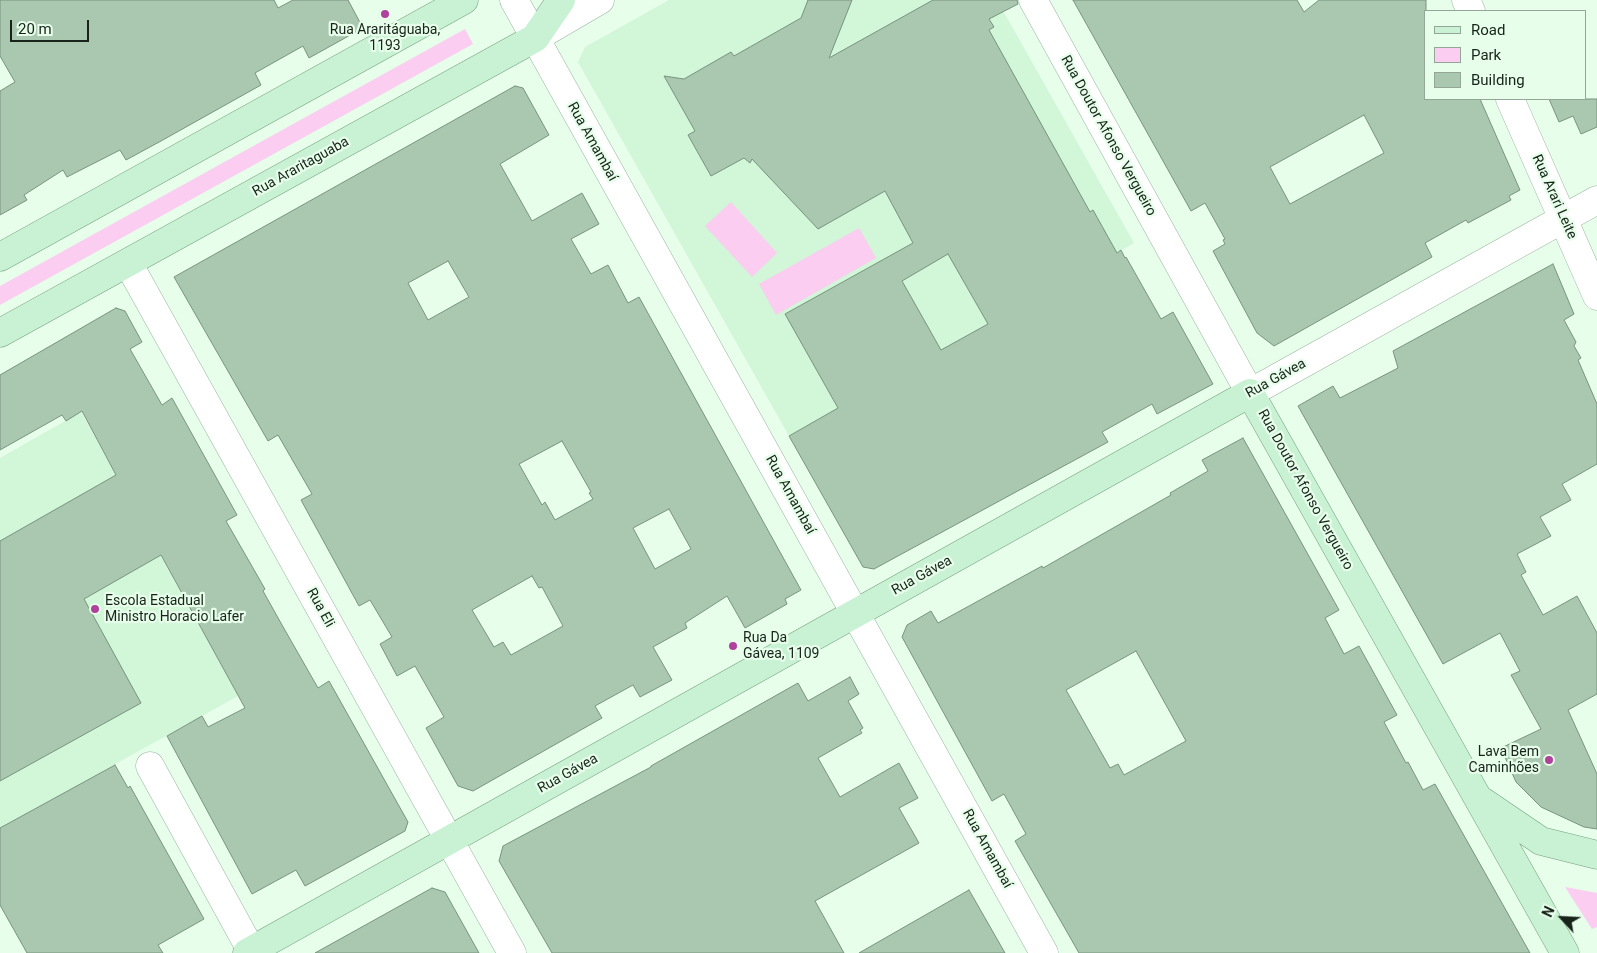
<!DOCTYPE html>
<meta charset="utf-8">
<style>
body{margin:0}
#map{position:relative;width:1597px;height:953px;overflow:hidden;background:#e6feea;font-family:Roboto,sans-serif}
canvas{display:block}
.legend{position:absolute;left:1424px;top:10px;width:162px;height:90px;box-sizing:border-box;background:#e6feea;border:1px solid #94a697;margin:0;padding:6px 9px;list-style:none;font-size:15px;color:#18231a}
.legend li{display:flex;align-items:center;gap:10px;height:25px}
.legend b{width:25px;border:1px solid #94a697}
.north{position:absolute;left:1537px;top:893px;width:50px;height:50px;-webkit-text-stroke:4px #e6feea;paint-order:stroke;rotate:295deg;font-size:14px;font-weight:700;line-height:20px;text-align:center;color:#18231a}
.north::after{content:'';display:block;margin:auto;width:18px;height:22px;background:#18231a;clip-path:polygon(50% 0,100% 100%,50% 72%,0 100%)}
.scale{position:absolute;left:10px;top:20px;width:79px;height:22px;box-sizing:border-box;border:2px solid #18231a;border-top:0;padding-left:6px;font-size:15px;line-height:18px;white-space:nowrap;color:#18231a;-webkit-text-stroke:4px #e6feea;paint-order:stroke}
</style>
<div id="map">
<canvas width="1597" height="953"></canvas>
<ul class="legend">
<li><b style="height:6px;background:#c9f1d3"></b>Road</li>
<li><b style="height:14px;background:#fbcdf0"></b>Park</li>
<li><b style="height:14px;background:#aac7b0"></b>Building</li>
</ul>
<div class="north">N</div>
<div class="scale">20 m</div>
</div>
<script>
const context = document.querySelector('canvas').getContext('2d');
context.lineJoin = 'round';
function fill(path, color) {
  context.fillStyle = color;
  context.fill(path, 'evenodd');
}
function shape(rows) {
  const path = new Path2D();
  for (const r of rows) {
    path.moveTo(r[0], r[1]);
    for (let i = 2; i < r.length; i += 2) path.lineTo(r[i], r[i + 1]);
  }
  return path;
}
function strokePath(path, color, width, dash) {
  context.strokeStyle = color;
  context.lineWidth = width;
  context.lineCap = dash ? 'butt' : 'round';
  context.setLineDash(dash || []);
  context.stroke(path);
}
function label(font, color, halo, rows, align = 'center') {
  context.font = font + ' Roboto,sans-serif';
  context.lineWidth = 4.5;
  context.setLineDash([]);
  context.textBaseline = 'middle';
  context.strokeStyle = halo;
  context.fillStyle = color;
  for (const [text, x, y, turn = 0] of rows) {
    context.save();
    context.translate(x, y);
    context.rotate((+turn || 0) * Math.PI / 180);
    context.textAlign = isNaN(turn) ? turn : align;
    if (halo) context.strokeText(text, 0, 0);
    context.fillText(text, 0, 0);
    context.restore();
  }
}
fill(shape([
 [669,0,997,0,1134,243,789,436,578,62,585,47],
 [81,412,238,696,0,828,0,458]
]), '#d1f6d8');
fill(shape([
 [465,29,473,44,0,305,0,286],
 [731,202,777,253,752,277,705,226],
 [859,228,876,258,776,315,759,284],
 [1565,887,1597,893,1597,927,1592,929]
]), '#fbcdf0');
const building = shape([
 [0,0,274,0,278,8,293,0,348,0,363,28,309,58,303,46,255,73,261,85,161,141,126,160,120,150,67,177,63,170,24,195,27,200,0,215,0,91,15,82,0,56,0,0],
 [808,0,852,0,829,58,933,0,1017,0,1018,4,989,19,994,27,989,30,1090,212,1093,210,1117,253,1121,250,1125,258,1126,257,1161,319,1173,312,1213,384,1157,414,1152,404,1102,432,1108,442,874,569,863,567,789,436,838,408,785,314,913,243,885,191,818,229,752,159,750,163,744,158,711,176,688,135,695,131,664,76,684,79,731,52,734,56,801,18,808,0],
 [948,254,988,324,941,350,902,281,948,254],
 [1073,0,1297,0,1304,12,1319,0,1426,0,1426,99,1480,99,1520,190,1509,196,1511,200,1468,223,1466,220,1425,243,1432,257,1274,346,1257,333,1213,251,1225,244,1223,240,1225,239,1205,203,1191,211,1073,0],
 [1364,115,1384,153,1290,204,1270,167,1364,115],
 [515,86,523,88,549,135,500,164,532,221,582,193,599,224,571,239,591,274,608,265,628,303,639,297,801,590,785,599,787,604,745,628,727,596,685,623,687,628,653,647,672,680,640,697,633,685,595,706,602,718,473,791,458,786,426,728,444,717,415,666,397,676,380,644,392,637,370,600,359,606,301,500,312,494,278,435,268,441,174,277,515,86],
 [448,261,469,297,428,320,408,283,448,261],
 [562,441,591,492,589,493,593,499,555,520,545,502,542,505,519,464,562,441],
 [669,509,691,549,655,569,633,528,669,509],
 [532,576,539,588,542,587,563,626,511,655,503,642,494,647,472,610,532,576],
 [1549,99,1597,99,1597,127,1581,134,1573,116,1559,122,1549,99],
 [1553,264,1574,314,1564,320,1576,342,1574,346,1581,358,1578,360,1597,404,1597,464,1562,484,1571,500,1540,517,1551,536,1517,554,1526,572,1521,575,1543,615,1577,596,1597,633,1597,694,1568,710,1597,774,1597,829,1584,827,1541,807,1516,782,1501,748,1541,729,1511,675,1520,671,1500,633,1443,664,1298,406,1333,386,1340,398,1398,368,1393,351,1553,264],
 [116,308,125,311,142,342,130,349,162,405,172,398,237,515,226,521,265,589,263,591,282,625,318,688,329,681,408,822,405,831,305,886,296,870,252,894,167,736,202,716,208,727,245,708,161,555,84,599,141,703,0,781,0,541,116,475,82,411,66,421,62,415,0,450,0,375,116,308],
 [1243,438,1339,610,1325,618,1344,654,1359,646,1397,715,1384,722,1406,763,1408,762,1423,790,1435,784,1530,953,1079,953,1015,841,1026,834,1004,794,992,801,902,637,907,625,931,611,938,623,1042,566,1043,568,1171,495,1170,493,1208,471,1202,460,1243,438],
 [1136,651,1186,741,1124,775,1118,764,1110,768,1066,690,1136,651],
 [850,677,859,694,848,701,863,728,860,730,862,733,818,758,840,797,899,763,918,798,899,808,919,843,815,901,844,953,552,953,499,861,503,846,651,767,651,766,798,683,808,701,850,677],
 [115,765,128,788,130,786,204,919,158,945,163,953,27,953,0,905,0,828,115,765],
 [432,888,445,892,479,953,315,953,432,888],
 [969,890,1005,953,859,953,969,890]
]);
fill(building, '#aac7b0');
strokePath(building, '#78947e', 1);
const minor = shape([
 [514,0,1044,953],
 [1033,0,1250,393,1597,200],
 [1466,0,1471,11],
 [535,38,600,0],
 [1510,99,1597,296],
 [128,263,512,953],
 [150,766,251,950]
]);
const major = shape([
 [0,257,464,0],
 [0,333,535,38,561,0],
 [1482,801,1541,841,1597,855],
 [247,953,1250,393,1565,953]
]);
strokePath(minor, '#98b59e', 29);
strokePath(major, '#74a27f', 29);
strokePath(minor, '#fff', 28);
strokePath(major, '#c9f1d3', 28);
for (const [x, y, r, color] of [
 [385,14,5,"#b0419d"],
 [95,609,5,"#b0419d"],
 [733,646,5,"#b0419d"],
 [1549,760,5,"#b0419d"]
]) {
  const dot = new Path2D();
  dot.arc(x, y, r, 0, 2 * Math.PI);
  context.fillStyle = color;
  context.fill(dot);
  strokePath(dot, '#e6feea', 2);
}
label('14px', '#18231a', '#e6feea', [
 ["Rua Araritáguaba,",385,30,"center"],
 ["1193",385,46,"center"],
 ["Escola Estadual",105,601],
 ["Ministro Horacio Lafer",105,617],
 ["Rua Da",743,638],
 ["Gávea, 1109",743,654],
 ["Lava Bem",1539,752,"right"],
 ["Caminhões",1539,768,"right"]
], 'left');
label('14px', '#18231a', '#e6feea', [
 ["Rua Doutor Afonso Vergueiro",1108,136,61],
 ["Rua Amambaí",592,142,61],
 ["Rua Araritaguaba",301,167,-29],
 ["Rua Arari Leite",1554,197,66],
 ["Rua Gávea",1276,379,-29],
 ["Rua Doutor Afonso Vergueiro",1305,490,61],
 ["Rua Amambaí",790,495,61],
 ["Rua Gávea",922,576,-29],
 ["Rua Eli",320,608,61],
 ["Rua Gávea",568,774,-29],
 ["Rua Amambaí",987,849,61]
]);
</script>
